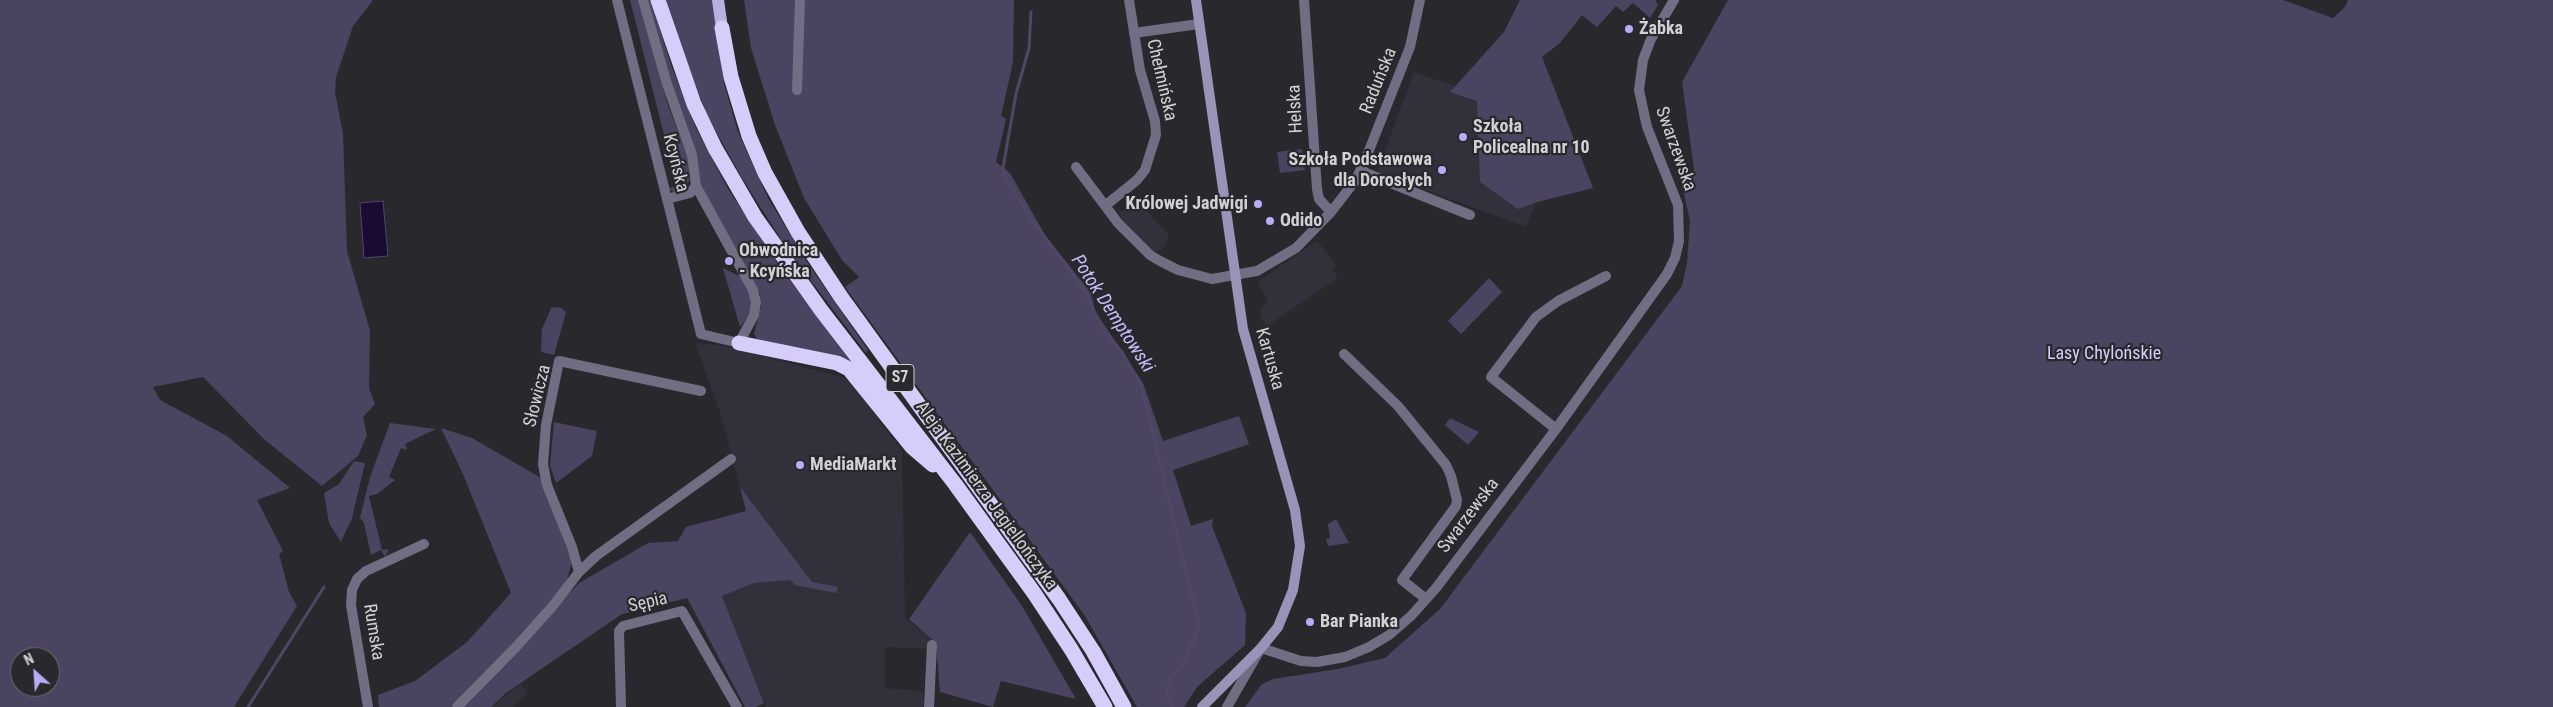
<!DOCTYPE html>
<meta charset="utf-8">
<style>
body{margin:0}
#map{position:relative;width:2553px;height:707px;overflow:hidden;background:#29282d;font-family:"Roboto Condensed",sans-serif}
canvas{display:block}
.north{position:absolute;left:10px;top:647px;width:50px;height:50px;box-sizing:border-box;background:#29282d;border:1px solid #6d6c70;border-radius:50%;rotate:334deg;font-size:14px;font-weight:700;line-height:20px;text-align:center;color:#d2d2d5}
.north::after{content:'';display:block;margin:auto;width:18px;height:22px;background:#bbaaf6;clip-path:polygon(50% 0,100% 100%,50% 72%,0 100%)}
</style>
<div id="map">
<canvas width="2553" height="707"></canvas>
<div class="north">N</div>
</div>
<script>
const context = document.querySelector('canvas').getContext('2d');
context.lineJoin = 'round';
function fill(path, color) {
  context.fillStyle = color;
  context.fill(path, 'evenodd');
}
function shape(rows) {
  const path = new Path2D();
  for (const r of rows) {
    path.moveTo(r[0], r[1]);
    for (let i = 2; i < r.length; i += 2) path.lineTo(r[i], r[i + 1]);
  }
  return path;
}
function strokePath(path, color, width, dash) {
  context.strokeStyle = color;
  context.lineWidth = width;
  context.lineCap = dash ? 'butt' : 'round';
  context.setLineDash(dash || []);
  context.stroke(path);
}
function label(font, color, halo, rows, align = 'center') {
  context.font = font + ' "Roboto Condensed",sans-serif';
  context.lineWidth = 4.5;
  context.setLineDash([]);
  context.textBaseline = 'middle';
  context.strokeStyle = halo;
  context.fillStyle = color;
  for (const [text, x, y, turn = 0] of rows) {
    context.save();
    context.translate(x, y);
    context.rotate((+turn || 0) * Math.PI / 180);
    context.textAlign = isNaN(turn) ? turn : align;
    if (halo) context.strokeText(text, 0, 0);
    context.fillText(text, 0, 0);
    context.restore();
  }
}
fill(shape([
 [1414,72,1568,125,1526,227,1377,172],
 [1135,199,1169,235,1165,246,1154,253,1122,219,1119,212,1125,209],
 [1317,241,1337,265,1332,269,1338,278,1266,327,1260,317,1261,309,1268,299,1257,282],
 [695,343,720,345,849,379,902,451,905,618,936,643,937,649,885,647,885,688,923,691,923,707,766,707,722,596,754,583,790,580,748,517,720,412],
 [521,683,527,694,513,707,491,707]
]), '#32303a');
fill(shape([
 [0,0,373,0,353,26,336,77,335,92,343,134,347,251,370,331,369,388,375,404,363,417,367,435,358,456,322,486,265,440,203,377,153,387,160,400,227,436,290,488,257,500,283,551,279,554,289,592,297,606,234,707,0,707],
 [20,657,50,657,50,687,20,687],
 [630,0,639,0,667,102,688,158,689,181,682,191,675,194,669,188,677,186],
 [648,0,651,0,671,65,696,128,728,189,778,264,851,361,850,364,757,339,754,334,761,307,760,294,701,187],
 [666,0,713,0,724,84,738,132,768,198,807,262,868,350,866,353,789,252,742,178,708,117,682,53],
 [744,0,1014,0,1013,62,1001,116,1006,119,996,162,1010,173,1045,235,1091,293,1095,311,1143,383,1163,441,1239,416,1249,444,1173,470,1191,526,1213,519,1212,526,1246,613,1245,645,1197,687,1184,707,1137,707,1085,616,845,287,859,277,842,260,804,198,775,125,751,48],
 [1520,0,1655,0,1658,5,1650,18,1633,3,1623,12,1616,6,1597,27,1582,15,1560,43,1542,57,1593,188,1534,203,1518,209,1480,182,1477,101,1450,92,1504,32],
 [1728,0,2283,0,2333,18,2345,7,2348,0,2553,0,2553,707,1245,707,1262,684,1273,679,1338,669,1385,658,1440,609,1682,286,1687,263,1690,221,1683,189,1694,169,1682,82],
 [1302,149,1305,170,1280,173,1277,152],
 [723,268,743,278,752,295,751,312,740,327],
 [1489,278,1502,292,1461,334,1448,321],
 [554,307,561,308,566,312,554,355,541,352,542,329,551,308],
 [1450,418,1479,432,1468,445,1445,425],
 [554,422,597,431,592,456,556,483,550,466],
 [390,423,436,429,405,444,407,450,401,448,389,477,395,480,377,494,369,496,382,550,389,549,385,557,381,550,371,555,364,523,360,518,370,477],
 [441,428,472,438,541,478,572,561,567,580,545,609,523,635,451,707,379,707,378,695,415,681,467,642,511,593,463,474],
 [354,461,365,463,352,518,341,542,329,523,324,493,339,484],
 [740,487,812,582,838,587,836,593,795,585,790,580,754,583,722,596,764,703,756,707,745,707,687,598,622,614,506,693,491,707,459,707,579,583,648,543,678,541,686,527,746,511],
 [1336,519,1349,543,1328,546,1326,539,1330,538,1328,524],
 [970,532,1022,606,1076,699,1001,681,993,707,940,692,936,643,909,619]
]), '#4a4460');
const water = shape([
 [383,201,388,256,364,258,360,203,383,201]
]);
fill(water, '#1a0b35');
strokePath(water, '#514765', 1);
strokePath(shape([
 [1031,12,1029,48,1016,94,1003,168,1004,176,1030,217,1086,293,1102,328,1122,352,1141,385,1199,625,1187,657,1170,680,1167,694,1172,707],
 [248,707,324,587]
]), '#514765', 3);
strokePath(shape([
 [617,0,701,334,739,343,754,315,756,302,753,290,696,186,692,155,667,84,643,0],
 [1304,0,1317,189,1319,199,1331,212],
 [1134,33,1199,24],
 [797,90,800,0],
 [1076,167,1118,223,1150,255,1160,261,1178,270,1212,279,1257,271,1296,248,1331,212,1355,181,1364,163,1410,47,1420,0],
 [1361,171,1470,215],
 [667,199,690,193,696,186],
 [1106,205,1137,180,1145,170,1156,135,1155,121,1140,70,1129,0],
 [1344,354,1398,406,1446,465,1451,476,1457,500,1456,506,1402,580,1426,599],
 [1556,429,1491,377,1536,317,1558,301,1606,276],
 [579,572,572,547,547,485,543,464,546,425,559,361,701,391],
 [368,707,351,605,352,590,357,579,366,571,424,544],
 [457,707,516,647,552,607,579,572,596,556,731,459],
 [621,707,619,631,623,626,682,611,737,707],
 [929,707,932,645],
 [1227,707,1261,648,1301,661,1317,662,1345,657,1369,647,1389,635,1411,616,1436,588,1556,429,1667,274,1675,258,1679,241,1678,205,1647,127,1639,90,1643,60,1651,39,1674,0]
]), '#716d83', 10);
strokePath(shape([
 [1196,0,1243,329,1295,510,1300,546,1293,590,1278,627,1261,648,1202,707]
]), '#9a93b7', 10);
strokePath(shape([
 [718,0,722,28]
]), '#bab0df', 12);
strokePath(shape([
 [658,0,694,104,715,148,755,217,821,310,955,484,1034,593,1071,649,1105,707],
 [722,28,731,77,749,136,765,173,798,232,841,297,1059,599,1093,651,1124,707],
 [739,343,837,363,849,369,912,447,933,465]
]), '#d6cdfa', 15);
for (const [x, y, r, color] of [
 [1629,29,5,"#bbaaf6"],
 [1463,137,5,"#bbaaf6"],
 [1442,170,5,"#bbaaf6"],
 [1258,204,5,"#bbaaf6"],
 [1270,221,5,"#bbaaf6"],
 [729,261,5,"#bbaaf6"],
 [800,465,5,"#bbaaf6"],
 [1310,622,5,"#bbaaf6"]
]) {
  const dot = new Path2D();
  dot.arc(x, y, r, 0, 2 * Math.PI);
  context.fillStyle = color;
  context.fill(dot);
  strokePath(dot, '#29282d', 2);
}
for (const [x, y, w] of [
 [900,378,28]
]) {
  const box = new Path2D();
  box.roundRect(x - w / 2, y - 13.5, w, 27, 4);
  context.fillStyle = '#29282d';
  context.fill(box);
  strokePath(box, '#d2d2d5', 1);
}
label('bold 16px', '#d2d2d5', null, [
 ["S7",900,378]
]);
label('bold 18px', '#d2d2d5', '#29282d', [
 ["Żabka",1639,29],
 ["Szkoła",1473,127],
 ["Policealna nr 10",1473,148],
 ["Szkoła Podstawowa",1432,160,"right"],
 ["dla Dorosłych",1432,181,"right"],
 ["Królowej Jadwigi",1248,204,"right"],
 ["Odido",1280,221],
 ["Obwodnica",739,251],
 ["- Kcyńska",739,272],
 ["MediaMarkt",810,465],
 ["Bar Pianka",1320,622]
], 'left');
label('18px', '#d2d2d5', '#29282d', [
 ["Chełmińska",1161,80,77],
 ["Raduńska",1379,81,-68],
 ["Helska",1296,109,-93],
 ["Swarzewska",1675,149,70],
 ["Kcyńska",675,163,76],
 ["Kartuska",1269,359,74],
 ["Słowicza",538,396,-76],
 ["Aleja Kazimierza Jagiellończyka",986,496,54],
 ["Swarzewska",1469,516,-53],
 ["Sępia",648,603,-13],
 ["Rumska",373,632,81]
]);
label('18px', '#d6cdfc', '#29282d', [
 ["Lasy Chylońskie",2104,354]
]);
label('italic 19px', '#c8bbf9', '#29282d', [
 ["Potok Demptowski",1112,314,57]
]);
</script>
